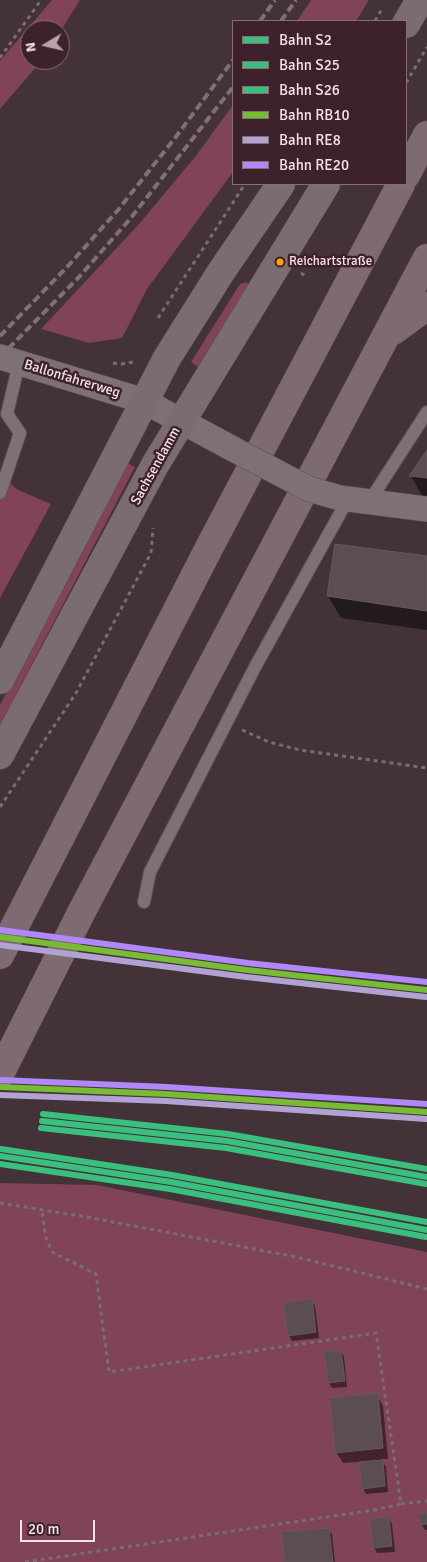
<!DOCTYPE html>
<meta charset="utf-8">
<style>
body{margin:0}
#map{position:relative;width:427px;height:1562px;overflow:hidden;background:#433238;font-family:Signika,sans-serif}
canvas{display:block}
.legend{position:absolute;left:232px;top:20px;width:175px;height:165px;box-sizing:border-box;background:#3e222b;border:1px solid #876e76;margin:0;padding:6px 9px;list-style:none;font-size:15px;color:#f5e1e7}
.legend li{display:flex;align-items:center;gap:10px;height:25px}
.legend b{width:25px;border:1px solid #876e76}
.north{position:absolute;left:20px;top:20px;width:50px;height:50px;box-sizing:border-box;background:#3e222b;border:1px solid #876e76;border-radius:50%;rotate:261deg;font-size:14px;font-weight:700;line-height:20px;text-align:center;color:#f5e1e7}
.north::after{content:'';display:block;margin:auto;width:18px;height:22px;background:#b7a4aa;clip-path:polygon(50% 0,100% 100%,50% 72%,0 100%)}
.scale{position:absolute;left:20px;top:1520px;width:75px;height:22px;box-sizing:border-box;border:2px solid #f5e1e7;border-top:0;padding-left:6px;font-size:15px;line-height:18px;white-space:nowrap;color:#f5e1e7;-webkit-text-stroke:4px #3e222b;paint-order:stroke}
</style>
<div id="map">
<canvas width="427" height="1562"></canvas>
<ul class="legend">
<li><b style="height:6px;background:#3abf7e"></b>Bahn S2</li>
<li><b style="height:6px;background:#3abf7e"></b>Bahn S25</li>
<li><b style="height:6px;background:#3abf7e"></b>Bahn S26</li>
<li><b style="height:6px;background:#78bb35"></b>Bahn RB10</li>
<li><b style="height:6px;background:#b2a1d3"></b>Bahn RE8</li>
<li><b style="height:6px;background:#b088f7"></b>Bahn RE20</li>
</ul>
<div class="north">N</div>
<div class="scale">20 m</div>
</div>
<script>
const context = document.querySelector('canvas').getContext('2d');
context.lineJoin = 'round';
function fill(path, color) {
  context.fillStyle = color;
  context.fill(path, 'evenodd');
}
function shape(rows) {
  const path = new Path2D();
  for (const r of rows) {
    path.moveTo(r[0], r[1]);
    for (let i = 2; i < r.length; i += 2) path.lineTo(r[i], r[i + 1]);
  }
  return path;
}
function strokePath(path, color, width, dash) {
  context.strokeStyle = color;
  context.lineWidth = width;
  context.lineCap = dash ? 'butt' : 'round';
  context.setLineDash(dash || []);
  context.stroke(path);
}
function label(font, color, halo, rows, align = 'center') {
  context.font = font + ' Signika,sans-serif';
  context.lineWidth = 5;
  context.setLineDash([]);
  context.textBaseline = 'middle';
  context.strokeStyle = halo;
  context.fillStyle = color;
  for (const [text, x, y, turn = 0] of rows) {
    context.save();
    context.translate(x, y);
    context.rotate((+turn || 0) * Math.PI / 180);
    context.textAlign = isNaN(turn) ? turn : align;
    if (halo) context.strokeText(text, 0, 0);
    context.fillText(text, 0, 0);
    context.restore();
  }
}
fill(shape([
 [52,0,80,0,60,32,60,30,30,30,30,60,42,60,0,109,0,61],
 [311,0,369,0,356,21,297,21],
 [233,105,233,172,147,289,122,338,89,343,41,329,139,224,195,157],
 [247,282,249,287,200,368,191,362,240,284],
 [126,462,135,467,0,725,0,705],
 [0,473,16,489,51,504,0,598],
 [0,1183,97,1185,427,1252,427,1562,0,1562]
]), '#804358');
fill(shape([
 [427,452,427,497,423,497,411,476],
 [336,545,427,558,427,630,341,618,328,596],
 [311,1300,315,1306,319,1338,292,1341,289,1336],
 [341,1351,344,1357,347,1387,332,1388,329,1383],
 [377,1395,383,1406,388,1459,381,1459,386,1467,388,1492,366,1494,363,1488,360,1462,343,1463,336,1452],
 [427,1514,427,1530,425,1530,421,1524],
 [389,1518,392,1524,395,1552,377,1553,374,1547],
 [328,1529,332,1534,335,1562,286,1562]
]), '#0007');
const building = shape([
 [427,450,427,478,409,476,427,450],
 [335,544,427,556,427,611,327,596,335,544],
 [312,1299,316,1332,288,1336,283,1303,312,1299],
 [341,1350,345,1381,328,1383,324,1352,341,1350],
 [378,1393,383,1448,335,1453,330,1398,378,1393],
 [383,1460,385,1486,362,1489,359,1462,383,1460],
 [427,1513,427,1524,420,1525,419,1514,427,1513],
 [389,1517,392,1546,373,1548,370,1519,389,1517],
 [329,1528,333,1562,285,1562,281,1532,329,1528]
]);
fill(building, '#5b4d52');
strokePath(building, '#66585c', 1);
const lane = shape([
 [0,493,20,433,7,414,19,363],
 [369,502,427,412],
 [144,902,150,872,255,667,348,499]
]);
const street = shape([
 [0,357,144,401,235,450],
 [340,498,427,509]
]);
const secondary = shape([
 [406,24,420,0],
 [0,680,167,358,221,272,281,184],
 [0,755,155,465,326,184]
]);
const highway = shape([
 [406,175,427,135],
 [393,331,427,306],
 [0,955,210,546,401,184],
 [0,1074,82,911,427,258]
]);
strokePath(lane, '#5e4f54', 14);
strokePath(street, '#5e4f54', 26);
strokePath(secondary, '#5e4f54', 29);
strokePath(highway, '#5e4f54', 29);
strokePath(shape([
 [375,21,382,9],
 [0,58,41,0],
 [406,83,427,47],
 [301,273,307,277],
 [158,318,245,184],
 [113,363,121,364,133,362,136,364],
 [242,730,269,742,300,750,427,768],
 [0,807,76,693,151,553,153,528],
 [0,1203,87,1217,296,1257,427,1289],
 [401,1504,427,1501],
 [25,1562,374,1510,401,1504,376,1333,109,1372,96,1274,52,1252,45,1235,42,1210]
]), '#796d70', 3, [4, 4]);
strokePath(lane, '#7e7175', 12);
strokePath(street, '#7e7175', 25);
strokePath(secondary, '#7a6c70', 28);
strokePath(highway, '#7e6b72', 28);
strokePath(shape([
 [260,21,275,0],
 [281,21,296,0],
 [0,336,68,266,118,210,175,138,233,60],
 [0,357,79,277,130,219,233,87]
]), '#7d7174', 4, [8, 4]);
const streetBridge = shape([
 [235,450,309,489,340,498]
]);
strokePath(streetBridge, '#5e4f54', 26, []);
strokePath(streetBridge, '#7e7175', 25);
strokePath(shape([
 [42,1121,227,1141,427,1177],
 [0,1156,171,1182,427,1230]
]), '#3abf7e', 6);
strokePath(shape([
 [41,1128,226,1148,426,1184],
 [0,1164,170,1189,426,1237]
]), '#3abf7e', 6);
strokePath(shape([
 [43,1114,228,1134,427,1169],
 [1,1149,172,1175,427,1222]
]), '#3abf7e', 6);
strokePath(shape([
 [0,937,247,970,427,990],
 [0,1087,166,1094,427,1112]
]), '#78bb35', 6);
strokePath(shape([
 [0,945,246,977,426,997],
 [0,1095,166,1101,426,1119]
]), '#b2a1d3', 6);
strokePath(shape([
 [1,930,248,963,427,982],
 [0,1080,167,1087,427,1104]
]), '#b088f7', 6);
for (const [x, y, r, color] of [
 [280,262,4.5,"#f7a600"]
]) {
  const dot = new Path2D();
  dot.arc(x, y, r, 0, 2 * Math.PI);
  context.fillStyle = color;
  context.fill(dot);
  strokePath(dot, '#3e222b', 2);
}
label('13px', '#f5e1e7', '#3e222b', [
 ["Reichartstraße",289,262]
], 'left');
label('14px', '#f5e1e7', '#3e222b', [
 ["Ballonfahrerweg",72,379,17],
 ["Sachsendamm",156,466,-61]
]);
</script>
